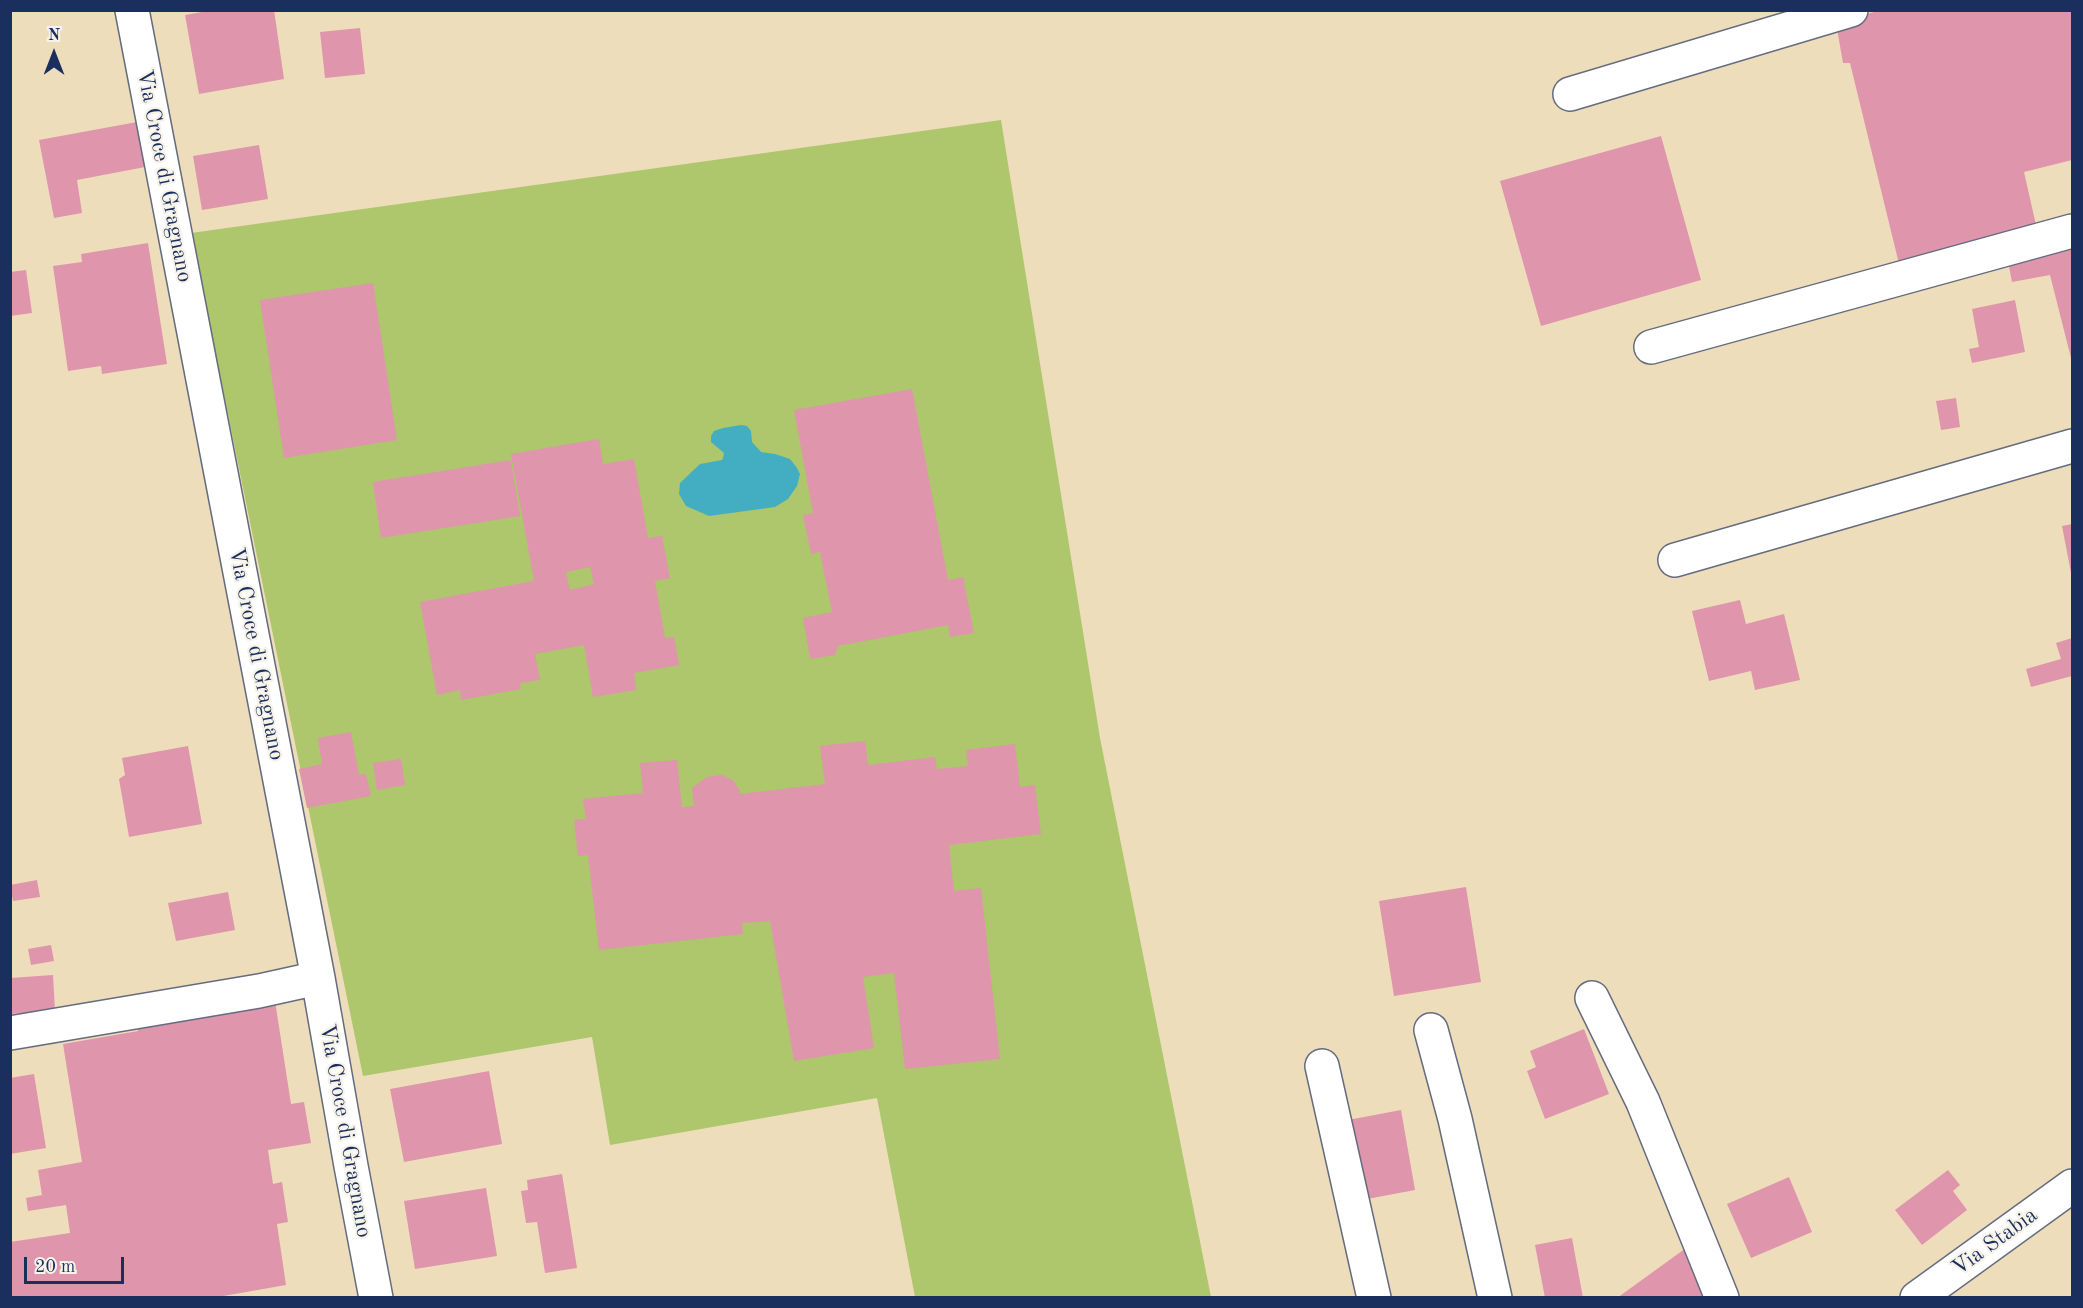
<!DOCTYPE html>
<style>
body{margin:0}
#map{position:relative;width:2083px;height:1308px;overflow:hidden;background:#edb;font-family:"Old Standard TT",serif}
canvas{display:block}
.frame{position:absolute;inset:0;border:12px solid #1b2f5e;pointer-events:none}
.north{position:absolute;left:24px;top:24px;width:60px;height:60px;-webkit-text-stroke:4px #f7f3e8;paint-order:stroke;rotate:0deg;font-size:16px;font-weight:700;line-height:24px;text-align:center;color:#1b2f5e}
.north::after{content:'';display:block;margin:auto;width:21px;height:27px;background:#1b2f5e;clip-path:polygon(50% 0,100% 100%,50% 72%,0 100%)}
.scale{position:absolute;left:24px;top:1257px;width:100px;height:27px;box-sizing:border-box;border:3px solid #1b2f5e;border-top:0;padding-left:8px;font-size:18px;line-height:21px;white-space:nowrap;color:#1b2f5e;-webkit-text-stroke:4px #f7f3e8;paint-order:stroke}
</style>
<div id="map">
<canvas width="2083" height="1308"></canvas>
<div class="frame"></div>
<div class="north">N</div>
<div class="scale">20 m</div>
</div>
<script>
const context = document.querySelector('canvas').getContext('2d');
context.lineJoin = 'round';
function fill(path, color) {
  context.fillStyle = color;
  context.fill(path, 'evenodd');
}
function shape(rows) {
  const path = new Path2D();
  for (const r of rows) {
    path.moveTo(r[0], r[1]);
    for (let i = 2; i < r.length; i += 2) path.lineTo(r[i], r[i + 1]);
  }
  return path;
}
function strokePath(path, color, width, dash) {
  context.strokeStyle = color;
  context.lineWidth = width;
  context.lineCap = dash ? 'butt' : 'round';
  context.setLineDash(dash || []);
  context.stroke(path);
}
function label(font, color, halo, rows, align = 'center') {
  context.font = font + ' "Old Standard TT",serif';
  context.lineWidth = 4.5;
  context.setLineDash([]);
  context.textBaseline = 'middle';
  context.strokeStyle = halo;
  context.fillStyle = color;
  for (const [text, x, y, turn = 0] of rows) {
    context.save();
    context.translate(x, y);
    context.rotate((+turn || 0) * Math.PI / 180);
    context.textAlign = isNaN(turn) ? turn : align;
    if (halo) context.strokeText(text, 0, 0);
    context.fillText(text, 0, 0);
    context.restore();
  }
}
fill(shape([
 [1001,120,1100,738,1211,1297,915,1297,877,1098,610,1145,592,1037,363,1076,191,233]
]), '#aec66c');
fill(shape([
 [741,425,747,426,751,431,752,442,761,452,775,454,790,459,797,468,800,474,797,486,788,499,775,507,709,516,686,506,679,494,680,483,700,464,722,460,723,458,724,453,711,442,711,436,714,431,723,428]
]), '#43aec2');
fill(shape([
 [213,10,274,10,284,79,199,94,185,15],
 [1881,10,2072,10,2072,160,2024,172,2036,225,1900,268,1850,63,1843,63,1836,23],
 [360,28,365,74,325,78,320,32],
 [137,122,145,167,77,180,82,213,54,218,39,140],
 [1661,136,1701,280,1541,326,1500,181],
 [259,145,268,199,202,210,193,156],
 [2072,239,2072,362,2050,275,2012,282,2007,256],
 [148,243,167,364,102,374,101,366,68,371,53,266,82,262,81,254],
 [26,270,32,313,10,316,10,272],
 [373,283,397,440,284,458,260,300],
 [2015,300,2025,352,1972,363,1969,349,1979,347,1972,309],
 [912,389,948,580,963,577,974,633,950,637,948,625,838,646,835,655,810,659,803,618,832,612,820,552,811,554,803,515,813,513,794,410],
 [1956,398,1960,427,1941,430,1936,401],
 [599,439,603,464,634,459,648,538,662,536,670,578,655,581,665,638,674,637,679,665,634,673,636,690,593,697,584,645,535,654,540,680,520,683,521,689,461,700,460,690,437,695,420,602,534,581,511,454],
 [590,567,594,584,570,590,566,572],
 [511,460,520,516,381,538,373,482],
 [2072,524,2072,573,2071,573,2062,526],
 [1740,600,1746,624,1784,614,1800,680,1755,690,1751,671,1709,681,1692,611],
 [2072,638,2072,676,2031,687,2026,669,2061,659,2056,643],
 [351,732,359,775,366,774,371,796,307,808,299,769,322,764,318,738],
 [865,741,868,765,935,757,937,769,968,766,966,750,1015,744,1020,787,1035,785,1041,834,949,845,954,891,981,888,1000,1059,905,1069,894,973,863,977,874,1048,794,1061,770,921,742,923,743,934,599,950,588,855,578,856,574,820,586,819,583,799,643,793,640,763,677,760,682,807,694,806,692,788,707,777,722,775,734,781,741,794,825,784,820,746],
 [188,746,202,824,129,837,119,779,125,775,122,758],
 [401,759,405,785,377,790,373,763],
 [37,880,40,897,13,901,10,885],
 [1466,887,1481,982,1394,996,1379,901],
 [228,892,235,930,176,941,168,903],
 [51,945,54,961,31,965,28,949],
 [53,975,55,1011,10,1014,10,978],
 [275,1001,291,1104,304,1102,311,1143,268,1150,273,1184,282,1182,288,1222,277,1224,286,1285,212,1298,10,1298,10,1242,70,1233,66,1205,28,1211,26,1198,42,1195,38,1170,82,1162,63,1044,138,1031,137,1024],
 [1584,1029,1609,1094,1545,1119,1527,1071,1536,1067,1530,1051],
 [489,1071,502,1144,404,1162,390,1089],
 [34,1074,46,1148,10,1154,10,1078],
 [1401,1110,1415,1190,1362,1200,1348,1120],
 [1948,1170,1960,1185,1953,1191,1967,1210,1922,1245,1895,1210],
 [562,1174,577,1268,545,1273,537,1222,526,1223,521,1191,528,1190,527,1180],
 [1789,1177,1812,1232,1751,1258,1727,1204],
 [486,1188,497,1256,415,1269,404,1201],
 [1572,1238,1583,1298,1545,1298,1535,1245],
 [1686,1248,1707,1298,1617,1298]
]), '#df95ac');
const minor = shape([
 [132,10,318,978,351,1166,376,1298],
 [1570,94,1851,10],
 [1651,347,2072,231],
 [1675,560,2072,446],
 [1592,998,1643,1102,1722,1298],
 [1431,1030,1455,1119,1495,1298],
 [10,1033,259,991,318,978],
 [1322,1066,1374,1298]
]);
const major = shape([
 [1917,1298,2072,1186]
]);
strokePath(minor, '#656c7f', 36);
strokePath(major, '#656c7f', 36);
strokePath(minor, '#fff', 33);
strokePath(major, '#fff', 33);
label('22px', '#1b2f5e', '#f7f3e8', [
 ["Via Croce di Gragnano",164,176,79],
 ["Via Croce di Gragnano",256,654,79],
 ["Via Croce di Gragnano",345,1131,80],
 ["Via Stabia",1995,1242,-36]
]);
</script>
